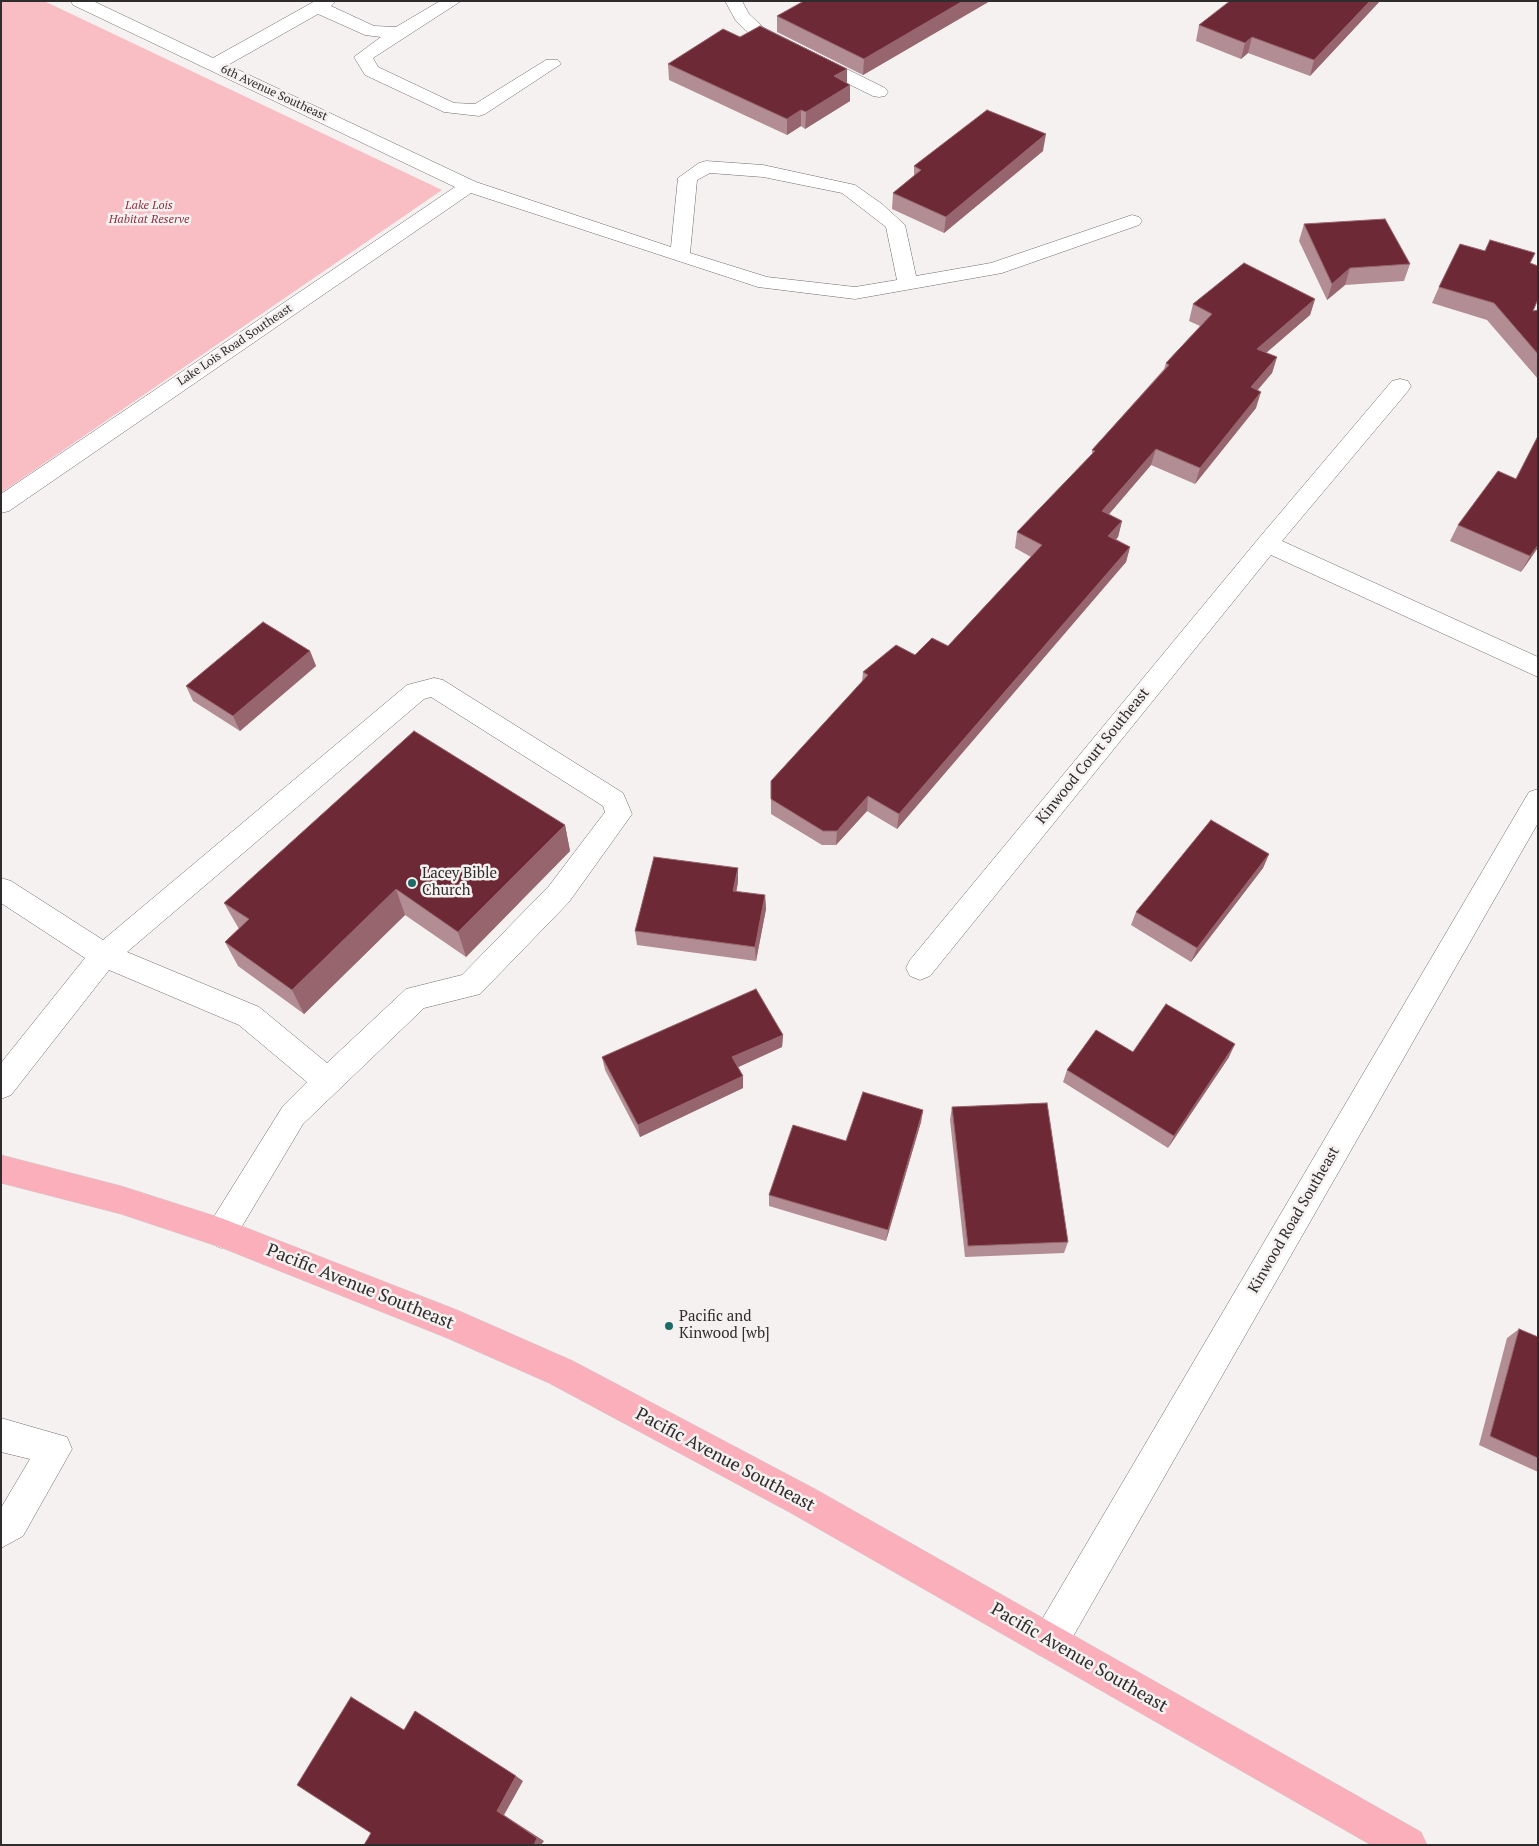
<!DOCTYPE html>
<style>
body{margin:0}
#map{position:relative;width:1539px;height:1846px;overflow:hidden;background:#f6f1f1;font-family:"PT Serif",serif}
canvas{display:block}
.frame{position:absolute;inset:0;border:2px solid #2e2c2c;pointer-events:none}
</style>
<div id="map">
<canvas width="1539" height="1846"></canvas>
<div class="frame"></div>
</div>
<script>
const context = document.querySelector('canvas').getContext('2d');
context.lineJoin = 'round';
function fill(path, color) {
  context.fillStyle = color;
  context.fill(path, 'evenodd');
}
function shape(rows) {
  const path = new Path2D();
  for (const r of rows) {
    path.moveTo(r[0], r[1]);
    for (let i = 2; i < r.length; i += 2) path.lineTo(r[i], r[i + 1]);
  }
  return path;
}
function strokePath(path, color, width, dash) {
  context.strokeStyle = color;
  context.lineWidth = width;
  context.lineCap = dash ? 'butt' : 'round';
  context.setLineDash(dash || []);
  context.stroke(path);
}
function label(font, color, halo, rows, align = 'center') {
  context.font = font + ' "PT Serif",serif';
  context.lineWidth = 5;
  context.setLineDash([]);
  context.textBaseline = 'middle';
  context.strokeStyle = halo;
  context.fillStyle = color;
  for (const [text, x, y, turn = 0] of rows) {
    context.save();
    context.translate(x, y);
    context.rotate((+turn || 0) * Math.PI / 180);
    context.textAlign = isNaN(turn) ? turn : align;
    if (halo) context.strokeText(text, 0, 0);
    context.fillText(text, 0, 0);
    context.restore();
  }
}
fill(shape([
 [1,1,44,1,442,190,1,493]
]), '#f8bec4');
const minor = shape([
 [71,1,93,1,213,58,315,1,336,1,331,6,374,26,396,27,440,1,461,1,373,58,378,67,454,103,475,104,546,60,558,60,561,64,485,114,479,116,444,112,365,75,354,57,381,37,365,35,318,14,228,65,476,182,671,247,678,178,699,163,706,161,763,165,855,185,882,204,905,225,916,276,991,263,1132,215,1139,217,1142,221,1139,225,1002,273,855,299,758,287,471,193,9,511,1,513,1,494,455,187,73,5,71,1],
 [710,173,763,177,842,193,886,227,897,280,855,287,767,277,690,253,697,180,710,173],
 [725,1,742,1,749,14,764,28,885,88,888,92,885,96,879,97,873,96,752,36,736,21,725,1],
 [1400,379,1408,381,1411,386,1408,391,1282,541,1538,657,1538,677,1271,555,930,976,920,980,910,976,906,968,910,960,1259,538,1392,381,1400,379],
 [434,678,443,680,623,793,632,814,569,902,480,994,424,1008,303,1124,232,1243,221,1248,210,1243,206,1233,210,1223,283,1106,307,1082,239,1025,109,970,11,1095,1,1099,1,1063,85,958,1,903,1,878,11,881,103,940,407,685,434,678],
 [431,697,603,806,605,812,549,886,462,975,406,989,327,1063,259,1007,127,952,424,699,431,697],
 [1538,789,1538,823,1063,1654,1050,1659,1037,1654,1032,1641,1037,1628,1529,792,1538,789],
 [1,1418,67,1437,72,1449,23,1536,1,1548,1,1508,30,1459,1,1452,1,1418]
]);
const major = shape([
 [1,1155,121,1186,221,1218,457,1310,573,1361,815,1489,1421,1832,1427,1845,1371,1845,791,1513,549,1383,447,1338,220,1247,121,1214,1,1183,1,1155]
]);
strokePath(minor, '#706b6c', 1);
strokePath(major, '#cdcccc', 1);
fill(minor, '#fff');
fill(major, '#faafbb');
fill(shape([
 [804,1,990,1,863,75,777,32,777,16],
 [1380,1,1310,76,1248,53,1241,59,1196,41,1199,25],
 [740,37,847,69,847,83,850,101,805,129,801,126,787,135,669,80,668,64],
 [1043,151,944,233,892,209,893,193,914,176,914,166],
 [1304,224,1410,264,1404,281,1345,285,1327,300,1299,241],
 [1530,263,1533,311,1538,310,1538,379,1487,320,1432,303,1439,287],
 [1315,299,1310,315,1266,353,1277,357,1272,373,1258,390,1256,408,1195,484,1151,465,1109,514,1122,521,1118,537,1116,539,1130,547,1126,562,897,829,867,811,836,845,822,845,771,814,771,781,862,682,863,672,915,655,948,646,1031,557,1015,548,1017,532,1092,454,1092,450,1164,369,1166,363,1200,326,1189,321,1193,304],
 [1538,436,1538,549,1537,549,1521,572,1450,541,1458,525,1516,479],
 [310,651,316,666,240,731,193,701,186,686],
 [565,825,570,851,466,957,405,915,304,1014,238,966,225,942,239,929,224,903],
 [1269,854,1263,868,1191,962,1131,925,1136,912],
 [738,882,736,892,765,895,766,909,756,961,637,945,635,931],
 [783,1035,782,1047,738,1067,743,1088,640,1137,605,1070,602,1057],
 [1133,1052,1229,1057,1168,1148,1063,1082,1067,1070],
 [952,1107,1068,1242,1064,1253,965,1257,950,1120],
 [923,1110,921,1122,886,1241,769,1206,769,1195,846,1141],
 [1519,1329,1538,1337,1538,1472,1479,1445,1507,1338]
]), '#b28d93');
fill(shape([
 [963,1,990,1,863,75,864,59],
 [1370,1,1380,1,1310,76,1314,60],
 [1252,37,1248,53,1241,59,1245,43],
 [847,69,847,85,834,76],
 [850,85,850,101,805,129,806,112],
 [801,110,801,126,787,135,787,119],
 [1046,134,1043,151,944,233,946,217],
 [1350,268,1345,285,1327,300,1332,284],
 [1315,299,1310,315,1252,365,1257,349],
 [1277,357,1272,373,1246,403,1251,387],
 [1261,392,1256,408,1195,484,1200,468],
 [1156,449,1151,465,1098,527,1102,511],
 [1122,521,1118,537,1105,552,1108,536],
 [1538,545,1537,549,1521,572,1530,556],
 [1130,547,1126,562,897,829,899,814],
 [310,651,316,666,240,731,233,716],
 [868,796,867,811,836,845,837,831],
 [565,825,570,851,466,957,458,932],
 [1269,854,1263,868,1191,962,1197,948],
 [738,868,738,882,734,905,733,891],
 [396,889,405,915,304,1014,292,990],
 [765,895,766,909,756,961,755,947],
 [783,1035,782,1047,732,1070,732,1057],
 [1235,1044,1229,1057,1168,1148,1174,1136],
 [743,1076,743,1088,640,1137,638,1125],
 [923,1110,921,1122,886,1241,888,1230],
 [516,1776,523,1781,504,1815,544,1841,541,1845,534,1845,497,1811]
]), '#96656d');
const building = shape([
 [804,1,963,1,864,59,777,16,804,1],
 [1230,1,1370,1,1314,60,1252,37,1245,43,1199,25,1230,1],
 [760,26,847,69,834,76,850,85,806,112,801,110,787,119,668,64,723,29,740,37,760,26],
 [987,110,1046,134,946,217,893,193,921,170,914,166,987,110],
 [1385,219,1410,264,1350,268,1332,284,1304,224,1385,219],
 [1490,240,1535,253,1530,263,1538,266,1538,299,1533,311,1538,310,1538,354,1494,303,1439,287,1460,244,1485,251,1490,240],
 [1244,263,1315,299,1257,349,1277,357,1251,387,1261,392,1200,468,1156,449,1102,511,1122,521,1108,536,1130,547,899,814,868,796,837,831,823,831,771,799,771,781,868,675,863,672,896,645,915,655,932,638,948,646,1042,545,1017,532,1095,451,1092,450,1169,365,1166,363,1212,314,1193,304,1244,263],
 [1538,436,1538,545,1530,556,1458,525,1498,471,1516,479,1538,436],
 [263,622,310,651,233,716,186,686,263,622],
 [414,731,565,825,458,932,396,889,292,990,225,942,249,919,224,903,414,731],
 [1211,820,1269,854,1197,948,1136,912,1211,820],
 [654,857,738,868,733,891,765,895,755,947,635,931,654,857],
 [756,989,783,1035,732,1057,743,1076,638,1125,602,1057,756,989],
 [1166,1004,1235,1044,1174,1136,1067,1070,1096,1030,1133,1052,1166,1004],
 [863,1092,923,1110,888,1230,769,1195,793,1125,846,1141,863,1092],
 [1047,1103,1068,1242,968,1246,952,1107,1047,1103],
 [1519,1329,1538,1337,1538,1458,1490,1436,1519,1329],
 [351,1697,404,1730,415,1711,516,1776,497,1811,537,1838,534,1845,364,1845,371,1833,297,1785,351,1697]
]);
fill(building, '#6d2935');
strokePath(building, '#96656d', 1);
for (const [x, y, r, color] of [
 [412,883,5,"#1d6a67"],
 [669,1326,5,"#1d6a67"]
]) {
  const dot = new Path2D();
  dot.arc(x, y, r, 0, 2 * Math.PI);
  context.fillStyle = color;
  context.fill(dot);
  strokePath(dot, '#f6f1f1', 2);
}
label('12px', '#2e2c2c', '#f6f1f1', [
 ["6th Avenue Southeast",274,93,25],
 ["Lake Lois Road Southeast",235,345,-34]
]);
label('italic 12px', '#913245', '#f6f1f1', [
 ["Lake Lois",149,206],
 ["Habitat Reserve",149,220]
]);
label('15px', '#2e2c2c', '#f6f1f1', [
 ["Kinwood Court Southeast",1093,756,-51],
 ["Kinwood Road Southeast",1294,1220,-60]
]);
label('15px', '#2e2c2c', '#f6f1f1', [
 ["Lacey Bible",422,874],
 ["Church",422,891],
 ["Pacific and",679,1317],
 ["Kinwood [wb]",679,1334]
], 'left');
label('18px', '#2e2c2c', '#f6f1f1', [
 ["Pacific Avenue Southeast",360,1287,22],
 ["Pacific Avenue Southeast",725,1460,28],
 ["Pacific Avenue Southeast",1079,1658,30]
]);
</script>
